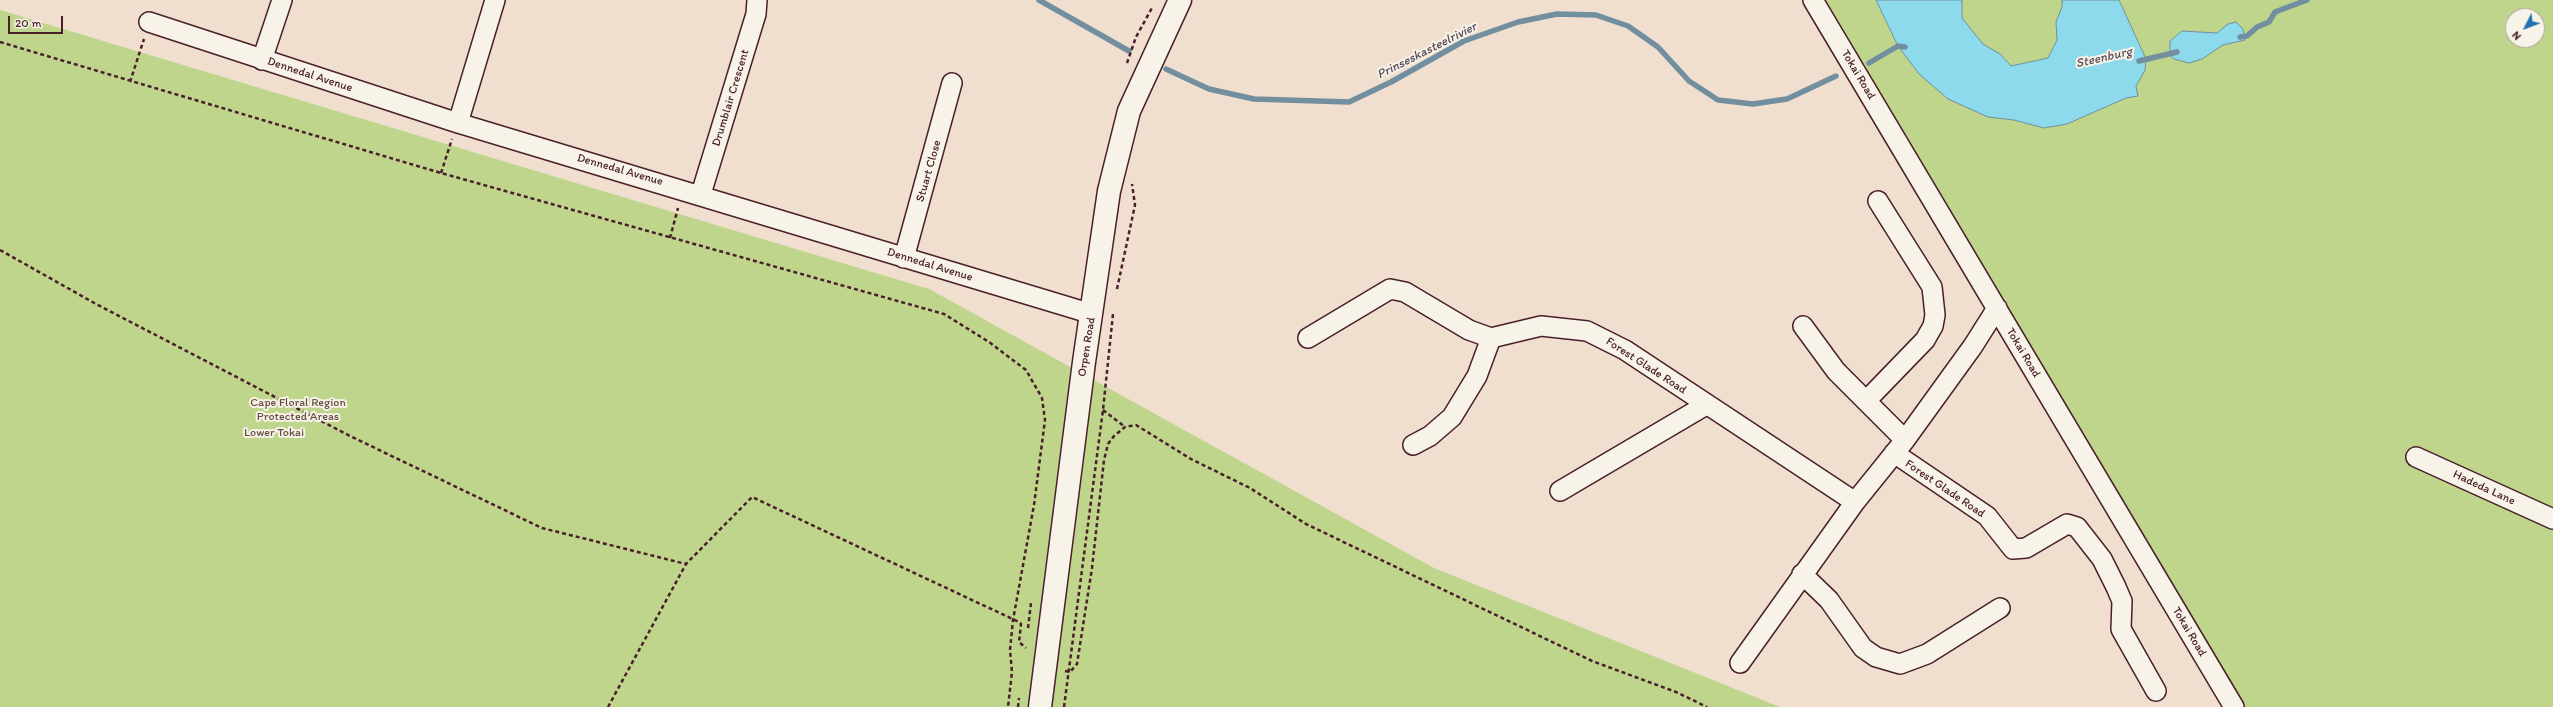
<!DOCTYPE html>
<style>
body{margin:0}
#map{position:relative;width:2553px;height:707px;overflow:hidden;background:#f0dece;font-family:Itim,sans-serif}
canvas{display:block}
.north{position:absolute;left:2505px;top:8px;width:40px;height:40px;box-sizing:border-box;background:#f7f3e8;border:1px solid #b29e9c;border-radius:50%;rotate:228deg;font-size:11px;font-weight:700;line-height:16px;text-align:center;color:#4a1f2b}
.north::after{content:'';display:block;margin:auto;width:14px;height:18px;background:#1f6fb2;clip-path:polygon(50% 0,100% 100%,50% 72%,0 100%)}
.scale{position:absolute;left:8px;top:16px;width:55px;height:18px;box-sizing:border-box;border:2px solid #4a1f2b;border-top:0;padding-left:5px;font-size:12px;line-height:14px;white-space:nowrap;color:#4a1f2b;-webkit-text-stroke:3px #f7f3e8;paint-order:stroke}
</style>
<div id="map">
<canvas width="2553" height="707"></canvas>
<div class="north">N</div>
<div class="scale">20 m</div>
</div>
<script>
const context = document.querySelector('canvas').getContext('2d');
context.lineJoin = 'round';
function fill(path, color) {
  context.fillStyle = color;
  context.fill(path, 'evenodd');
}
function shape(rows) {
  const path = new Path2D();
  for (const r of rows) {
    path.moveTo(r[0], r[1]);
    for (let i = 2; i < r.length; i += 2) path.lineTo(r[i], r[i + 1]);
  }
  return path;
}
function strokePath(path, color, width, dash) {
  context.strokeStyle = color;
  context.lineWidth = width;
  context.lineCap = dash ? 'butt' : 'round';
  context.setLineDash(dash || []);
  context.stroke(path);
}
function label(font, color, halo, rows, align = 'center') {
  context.font = font + ' Itim,sans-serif';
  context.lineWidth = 4;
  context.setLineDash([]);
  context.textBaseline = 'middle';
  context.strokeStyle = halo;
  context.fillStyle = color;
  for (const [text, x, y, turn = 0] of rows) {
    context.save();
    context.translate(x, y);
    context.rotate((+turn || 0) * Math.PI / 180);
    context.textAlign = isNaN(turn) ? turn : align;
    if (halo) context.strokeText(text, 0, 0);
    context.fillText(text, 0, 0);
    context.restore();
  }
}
fill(shape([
 [1813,0,2553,0,2553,707,2232,707],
 [2513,16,2537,16,2537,40,2513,40],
 [0,10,929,289,1434,568,1780,707,0,707]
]), '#bed58b');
const water = shape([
 [1876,0,1962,0,1962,18,1983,44,2000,54,2011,66,2048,58,2057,40,2056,22,2062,7,2062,0,2119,0,2146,59,2145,70,2136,86,2138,96,2126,98,2067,124,2044,128,2014,120,1988,117,1948,99,1919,74,1898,46,1876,0],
 [2236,22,2243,29,2245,40,2223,45,2202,59,2189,63,2174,59,2170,55,2170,41,2182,31,2217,33,2228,24,2236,22]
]);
fill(water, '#8ddaed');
strokePath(water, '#728f9f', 1);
strokePath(shape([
 [1039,0,1129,51],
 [2240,37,2247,36,2257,27,2269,22,2275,12,2307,0],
 [2139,61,2177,52],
 [1869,63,1898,46,1905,47],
 [1166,69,1209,89,1254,99,1349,102,1391,82,1464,41,1518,22,1557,14,1596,15,1628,26,1658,47,1689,81,1718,100,1753,104,1787,99,1836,76]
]), '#728f9f', 5.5);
const minor = shape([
 [1813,0,2234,707],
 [149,22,458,123,1092,314],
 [262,60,282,0],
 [458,123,495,0],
 [701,194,756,14,757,0],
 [904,258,952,83],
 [1803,326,1836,371,1905,440],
 [1308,338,1390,289,1405,292,1469,330,1491,338,1541,326,1587,331,1625,350,1855,502],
 [1866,401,1925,340,1933,326,1935,315,1932,287,1878,201],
 [1413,445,1430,436,1452,417,1477,376,1491,338],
 [1894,453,1987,516,2013,549,2026,548,2067,524,2077,527,2102,559,2116,587,2122,601,2121,629,2156,691],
 [2416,457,2553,519],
 [1560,491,1706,405],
 [1802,574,1829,600,1863,648,1876,657,1900,664,1927,654,2000,608],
 [1740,663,1855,502,1905,440,1973,346,1997,308]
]);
const major = shape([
 [1040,707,1084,362,1109,191,1129,111,1180,0]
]);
strokePath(minor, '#4a1f2b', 22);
strokePath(major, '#4a1f2b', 25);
strokePath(shape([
 [0,42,441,173,944,314,989,342,1026,370,1042,398,1045,420,1034,505,1013,620,1010,650,1012,672,1008,707],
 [1127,63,1136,37,1153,6],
 [130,82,144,39],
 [441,173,452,139],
 [670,238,678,208],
 [0,250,96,304,352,437,542,528,686,564,752,497,1019,622,1021,624,1019,642,1026,648],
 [1117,289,1135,205,1132,184],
 [1103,410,1125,427],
 [1028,628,1031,603],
 [1065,671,1070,672,1077,664,1092,568,1104,460,1108,444,1114,436,1125,427,1136,425,1191,459,1250,488,1306,524,1592,661,1676,692,1707,707],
 [608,707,686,564],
 [1018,707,1019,698],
 [1064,707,1103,410,1113,314]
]), '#4a1f2b', 2.5, [4, 3]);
strokePath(minor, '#f7f3e8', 19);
strokePath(major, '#f7f3e8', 22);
label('12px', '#4a1f2b', '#f7f3e8', [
 ["Dennedal Avenue",310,75,18],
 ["Tokai Road",1858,75,59],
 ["Drumblair Crescent",731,98,-73],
 ["Dennedal Avenue",620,170,16],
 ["Stuart Close",929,171,-74],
 ["Dennedal Avenue",930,265,17],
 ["Orpen Road",1087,347,-81],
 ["Tokai Road",2023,353,59],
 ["Forest Glade Road",1646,366,33],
 ["Hadeda Lane",2484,488,25],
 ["Forest Glade Road",1945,489,34],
 ["Tokai Road",2189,632,59]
]);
label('12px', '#674c43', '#f7f3e8', [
 ["Cape Floral Region",298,403],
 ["Protected Areas",298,417],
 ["Lower Tokai",274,433]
]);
label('italic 13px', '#5b4e5c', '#f7f3e8', [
 ["Prinseskasteelrivier",1427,51,-27],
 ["Steenburg",2104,58,-13]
]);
</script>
